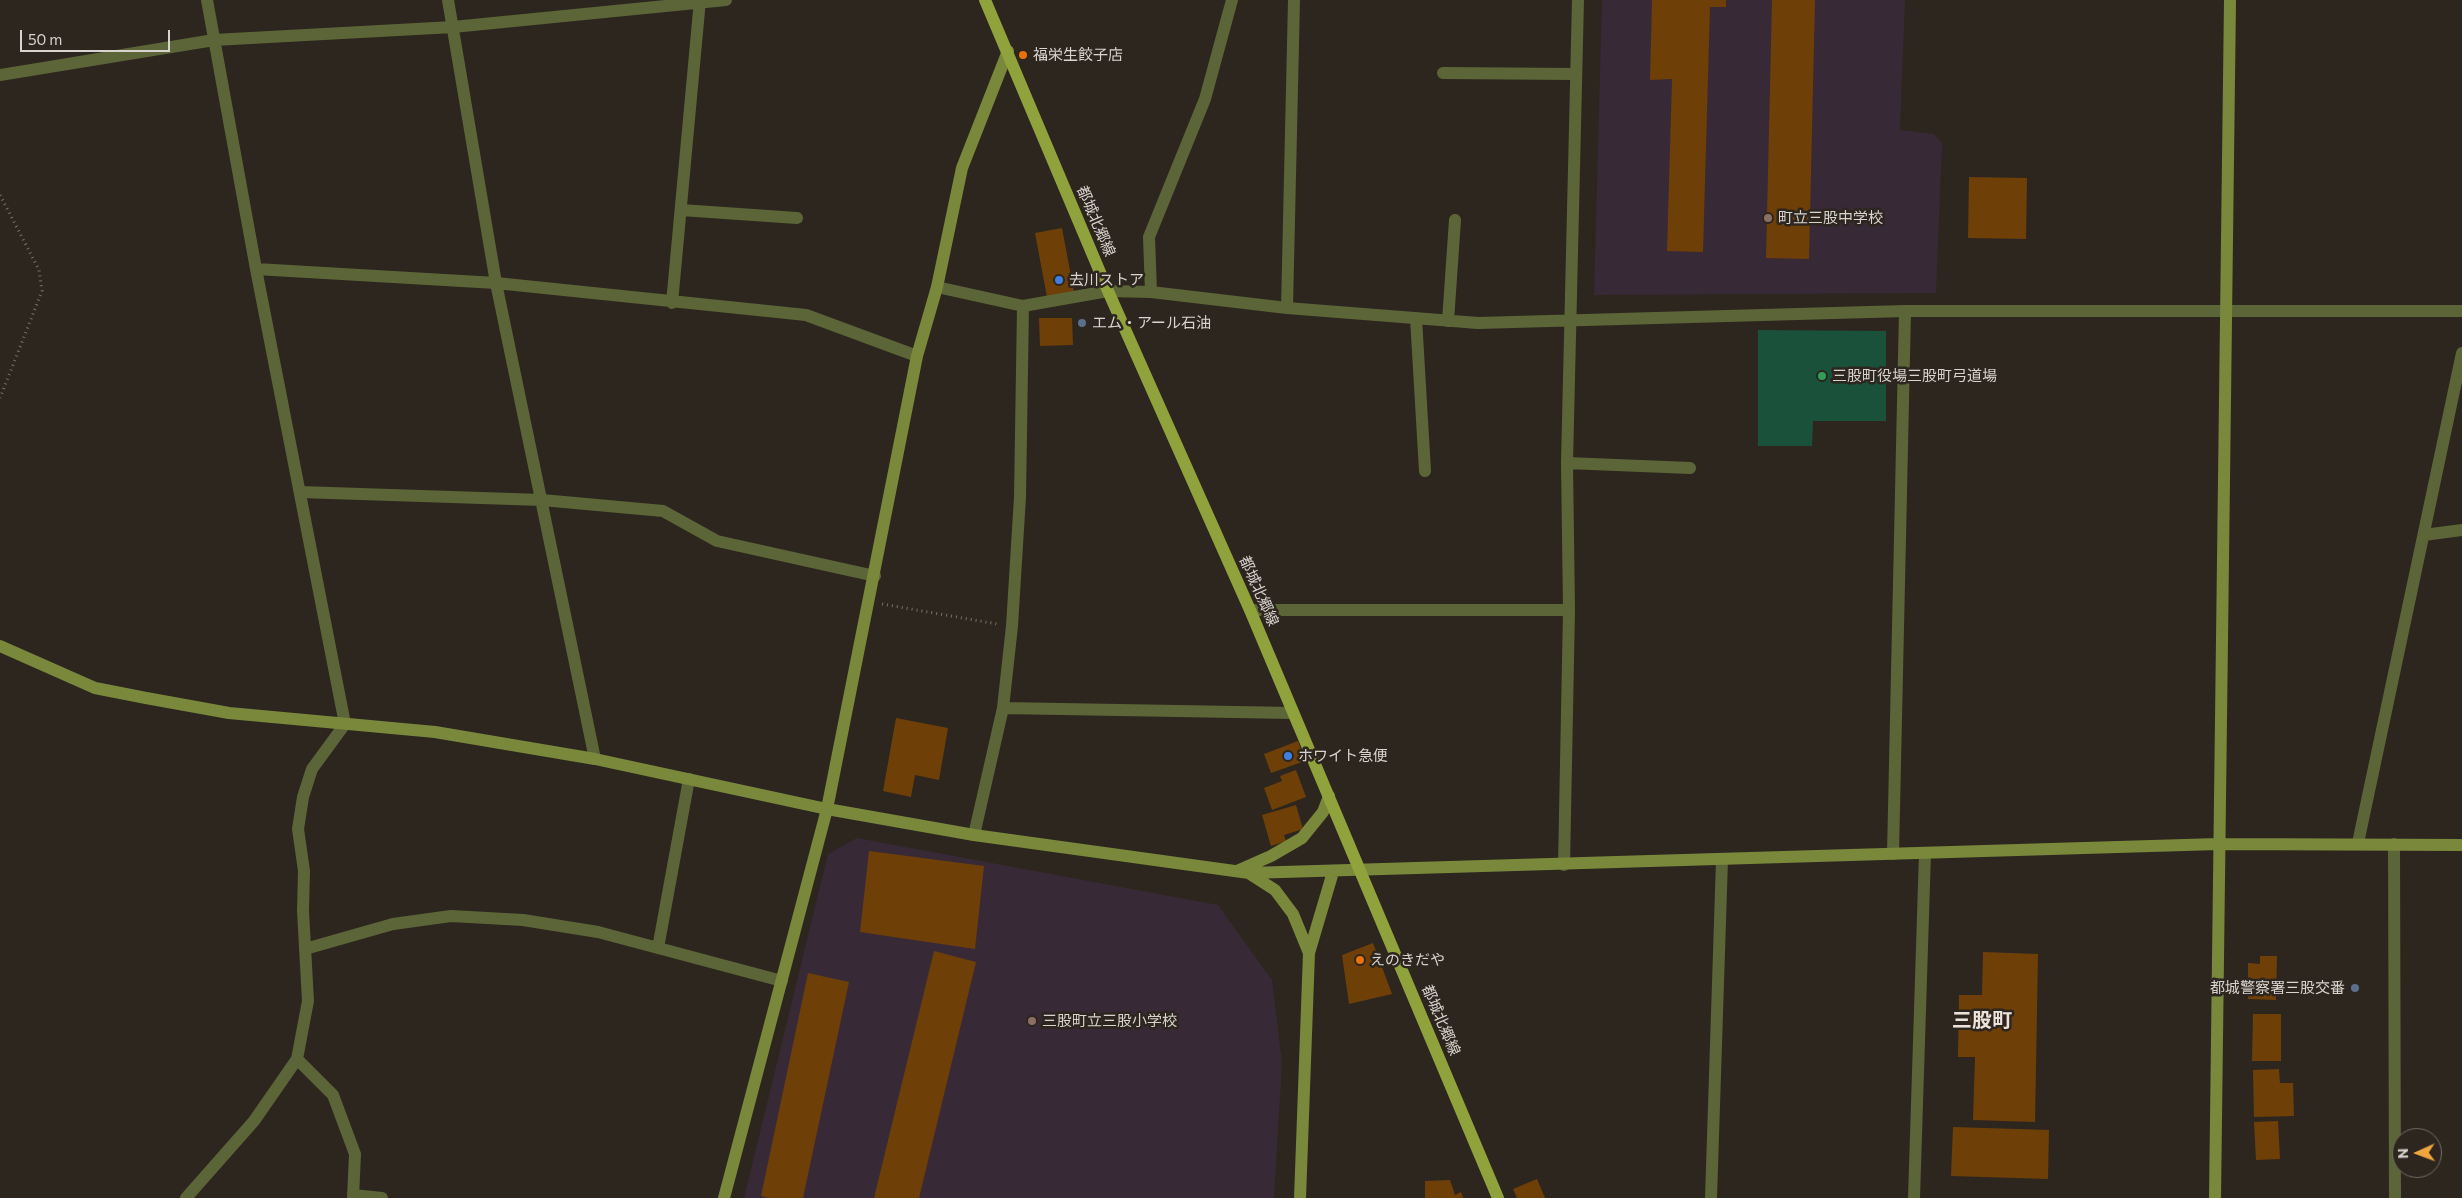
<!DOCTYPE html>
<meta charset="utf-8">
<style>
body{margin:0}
#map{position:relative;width:2462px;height:1198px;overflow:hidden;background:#2d261f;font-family:Commissioner,sans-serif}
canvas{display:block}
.north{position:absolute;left:2392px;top:1128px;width:50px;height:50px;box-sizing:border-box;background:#2d261f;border:1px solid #716b65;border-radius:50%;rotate:268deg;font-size:14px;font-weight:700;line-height:20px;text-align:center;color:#d8d3ce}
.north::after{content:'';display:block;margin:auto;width:18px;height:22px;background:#f0a63f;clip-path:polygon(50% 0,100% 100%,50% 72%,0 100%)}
.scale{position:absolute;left:20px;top:30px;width:150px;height:22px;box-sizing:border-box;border:2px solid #d8d3ce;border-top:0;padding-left:6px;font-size:15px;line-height:18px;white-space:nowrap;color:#d8d3ce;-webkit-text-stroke:4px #2d261f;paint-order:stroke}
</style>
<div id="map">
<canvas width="2462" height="1198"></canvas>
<div class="north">N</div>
<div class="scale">50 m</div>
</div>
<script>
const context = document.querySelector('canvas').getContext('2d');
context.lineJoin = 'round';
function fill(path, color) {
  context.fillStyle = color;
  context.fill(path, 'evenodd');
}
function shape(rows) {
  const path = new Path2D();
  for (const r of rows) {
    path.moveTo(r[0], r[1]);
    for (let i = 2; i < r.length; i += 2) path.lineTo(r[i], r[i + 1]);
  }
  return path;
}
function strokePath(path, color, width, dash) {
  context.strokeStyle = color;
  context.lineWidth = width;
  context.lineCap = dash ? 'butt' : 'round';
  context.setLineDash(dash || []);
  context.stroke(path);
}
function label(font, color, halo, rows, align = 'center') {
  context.font = font + ' Commissioner,"Noto Sans JP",sans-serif';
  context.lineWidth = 5;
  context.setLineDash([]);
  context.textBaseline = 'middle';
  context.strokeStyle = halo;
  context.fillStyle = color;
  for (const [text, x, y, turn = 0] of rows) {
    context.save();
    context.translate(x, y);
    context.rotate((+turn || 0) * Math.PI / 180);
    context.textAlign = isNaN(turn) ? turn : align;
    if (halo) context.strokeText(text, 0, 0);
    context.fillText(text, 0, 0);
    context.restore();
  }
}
fill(shape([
 [1602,0,1905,0,1900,130,1934,134,1942,143,1936,293,1594,295],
 [857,838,1218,905,1272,980,1282,1063,1274,1198,744,1198,828,854]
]), '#382936');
fill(shape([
 [1758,330,1886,331,1886,421,1813,421,1812,446,1758,446]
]), '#19513a');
fill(shape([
 [1652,0,1726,0,1726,7,1710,7,1703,252,1667,251,1672,79,1650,80],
 [1772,0,1815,0,1809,259,1766,258],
 [1969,177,2027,178,2026,239,1968,238],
 [1062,228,1074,292,1047,297,1035,233],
 [1039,318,1072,318,1073,345,1040,346],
 [896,718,948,728,939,780,915,775,911,797,883,791],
 [1298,741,1305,761,1271,773,1264,754],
 [1296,770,1306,797,1272,810,1264,788,1282,781,1280,776],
 [1296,805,1303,829,1284,835,1286,841,1271,846,1262,815],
 [869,851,984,866,975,949,860,932],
 [1373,943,1392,994,1349,1004,1342,955],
 [934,951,976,962,919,1198,874,1198],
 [1983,952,2038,954,2035,1122,1973,1120,1975,1057,1958,1057,1959,995,1982,995],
 [2260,956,2277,956,2276,1000,2248,999,2248,963,2260,964],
 [808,973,849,982,803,1198,768,1198,761,1196],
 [2253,1014,2281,1014,2281,1061,2252,1061],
 [2279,1069,2280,1083,2293,1083,2294,1116,2254,1117,2253,1070],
 [2278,1121,2280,1159,2256,1160,2254,1122],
 [1953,1127,2049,1130,2048,1179,1951,1176],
 [1537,1179,1545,1198,1517,1198,1513,1189],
 [1450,1180,1455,1195,1461,1192,1463,1198,1425,1198,1425,1181]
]), '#6f3f08');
strokePath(shape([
 [0,195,39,270,42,291,0,398],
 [882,604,997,624]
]), '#77716a', 3, [1, 4]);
strokePath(shape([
 [448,0,496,283,595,759],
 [1443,73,1576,74],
 [0,75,214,40,453,27,726,0],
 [681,210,797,218],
 [256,269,496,283,806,315,917,356],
 [937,287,1023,306,1108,291,1151,292,1287,308,1478,323,1905,311,2462,311],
 [1151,292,1149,237,1205,99,1232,0],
 [672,303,700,0],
 [1287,308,1294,0],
 [1416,318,1425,471],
 [1448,321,1455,220],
 [1567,463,1690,468],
 [300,492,542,500,663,511,717,541,875,576],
 [2424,535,2462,530],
 [1250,610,1569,610],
 [1003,708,1293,713],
 [974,835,1003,708,1012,626,1020,497,1023,306],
 [2358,843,2462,353],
 [2394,844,2395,1198],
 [1893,854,1905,311],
 [1564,865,1569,610,1567,463,1578,0],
 [658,948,689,779],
 [305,949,393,924,451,916,523,920,598,932,782,981],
 [297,1059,333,1095,355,1154,353,1198],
 [353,1195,382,1198],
 [186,1198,254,1121,297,1059,308,1001,303,911,304,871,298,829,303,797,312,769,345,724,256,269,207,0],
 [1711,1198,1722,860],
 [1914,1198,1925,853]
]), '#5c6537', 12);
strokePath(shape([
 [0,646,95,688,146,698,229,713,435,732,595,759,827,809,974,835,1249,873,2218,844,2462,845],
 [1237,871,1271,856,1302,838,1323,812,1329,796],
 [1250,874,1275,890,1293,914,1309,953],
 [724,1198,827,809,917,356,937,287,962,168,1008,51],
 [1300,1198,1309,953,1333,872],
 [2215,1198,2230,0]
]), '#79883b', 12);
strokePath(shape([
 [985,0,1108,291,1250,610,1498,1198]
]), '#90a23b', 12);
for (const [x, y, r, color] of [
 [1023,55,5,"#e8710a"],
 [1768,218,5,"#8d6e63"],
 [1059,280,5,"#3f7fe0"],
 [1082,323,5,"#5c6f8a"],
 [1822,376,5,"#2e9e5b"],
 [1288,756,5,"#3f7fe0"],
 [1360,960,5,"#e8710a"],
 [2355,988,5,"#5c6f8a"],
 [1032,1021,5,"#8d6e63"]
]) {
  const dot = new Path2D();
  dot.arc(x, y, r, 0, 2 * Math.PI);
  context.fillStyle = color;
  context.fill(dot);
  strokePath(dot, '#2d261f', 2);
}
label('15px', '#d8d3ce', '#2d261f', [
 ["福栄生餃子店",1033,55],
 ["町立三股中学校",1778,218],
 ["去川ストア",1069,280],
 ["エム・アール石油",1092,323],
 ["三股町役場三股町弓道場",1832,376],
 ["ホワイト急便",1298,756],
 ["えのきだや",1370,960],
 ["都城警察署三股交番",2345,988,"right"],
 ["三股町立三股小学校",1042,1021]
], 'left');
label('15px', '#d8d3ce', '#2d261f', [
 ["都城北郷線",1096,221,67],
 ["都城北郷線",1259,591,66],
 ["都城北郷線",1441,1020,67]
]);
label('bold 20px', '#ede2da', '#2d261f', [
 ["三股町",1982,1020]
]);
</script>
